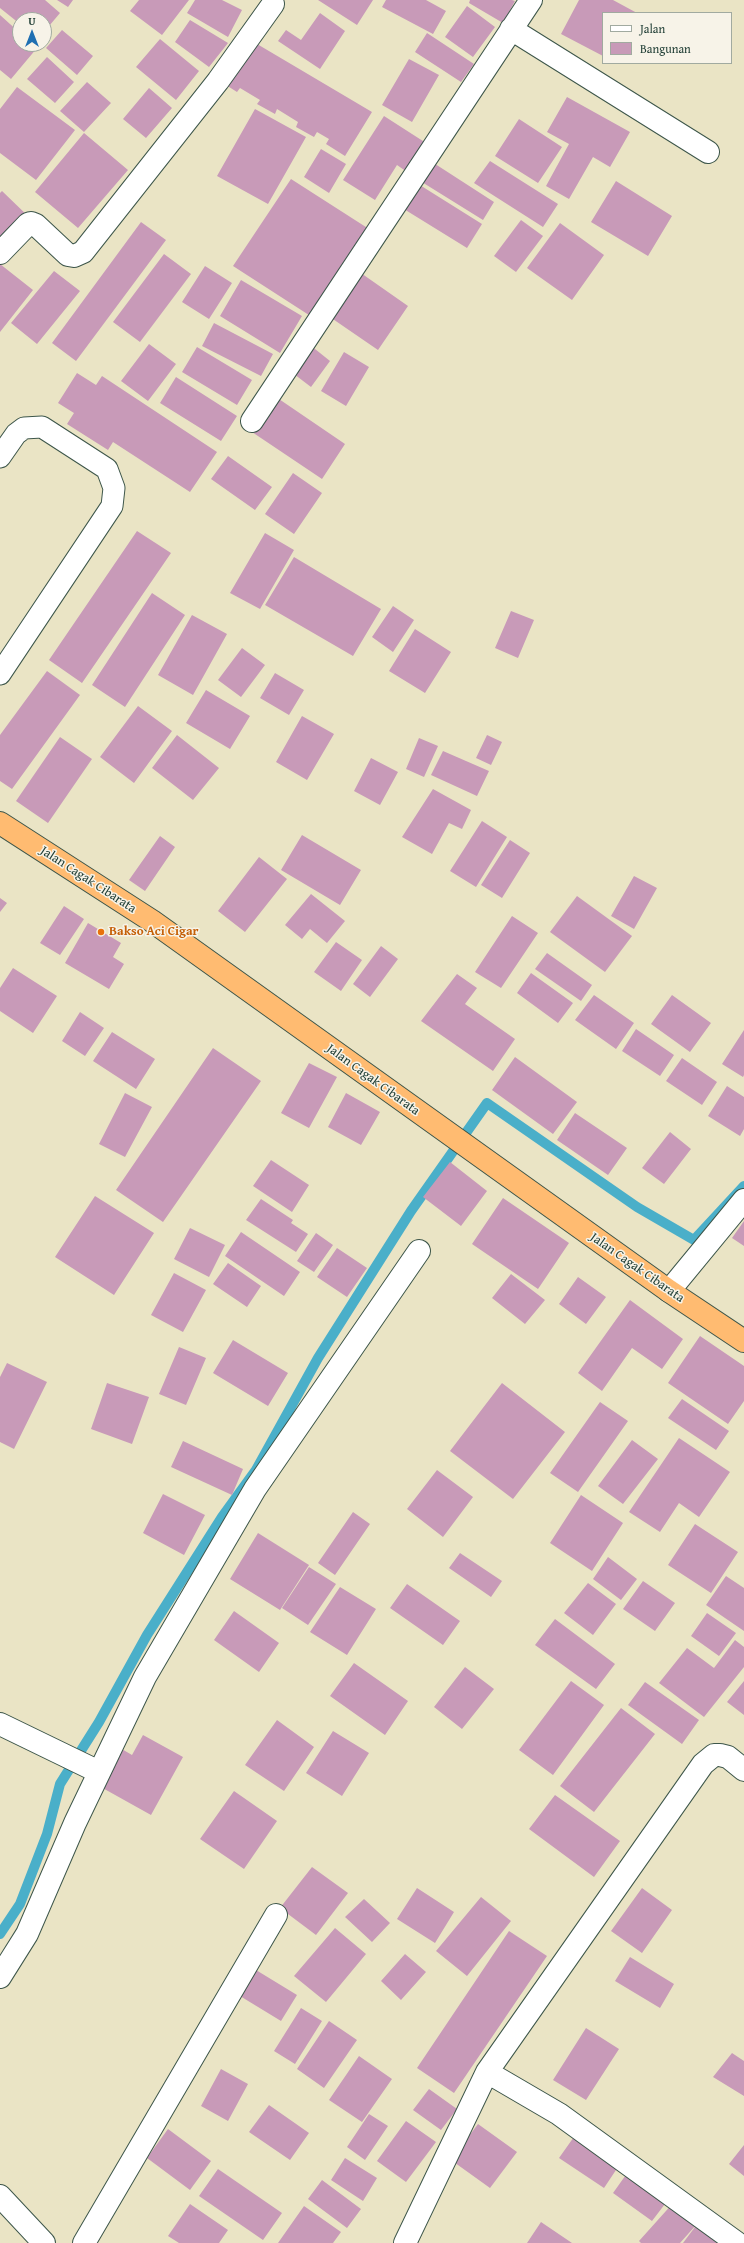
<!DOCTYPE html>
<style>
body{margin:0}
#map{position:relative;width:744px;height:2243px;overflow:hidden;background:#eae4c5;font-family:"Gentium Book Plus",serif}
canvas{display:block}
.legend{position:absolute;left:602px;top:12px;width:130px;height:52px;box-sizing:border-box;background:#f7f3e8;border:1px solid #a1aaa0;margin:0;padding:5px 7px;list-style:none;font-size:12px;color:#1f3d34}
.legend li{display:flex;align-items:center;gap:8px;height:20px}
.legend b{width:20px;border:1px solid #a1aaa0}
.north{position:absolute;left:12px;top:12px;width:40px;height:40px;box-sizing:border-box;background:#f7f3e8;border:1px solid #a1aaa0;border-radius:50%;rotate:0deg;font-size:11px;font-weight:700;line-height:16px;text-align:center;color:#1f3d34}
.north::after{content:'';display:block;margin:auto;width:14px;height:18px;background:#1f6fb2;clip-path:polygon(50% 0,100% 100%,50% 72%,0 100%)}
</style>
<div id="map">
<canvas width="744" height="2243"></canvas>
<ul class="legend">
<li><b style="height:5px;background:#fff"></b>Jalan</li>
<li><b style="height:11px;background:#c89ab8"></b>Bangunan</li>
</ul>
<div class="north">U</div>
</div>
<script>
const context = document.querySelector('canvas').getContext('2d');
context.lineJoin = 'round';
function shape(rows) {
  const path = new Path2D();
  for (const r of rows) {
    path.moveTo(r[0], r[1]);
    for (let i = 2; i < r.length; i += 2) path.lineTo(r[i], r[i + 1]);
  }
  return path;
}
function strokePath(path, color, width, dash) {
  context.strokeStyle = color;
  context.lineWidth = width;
  context.lineCap = dash ? 'butt' : 'round';
  context.setLineDash(dash || []);
  context.stroke(path);
}
function fill(path, color) {
  context.fillStyle = color;
  context.fill(path, 'evenodd');
}
function label(font, color, halo, rows, align = 'center') {
  context.font = font + ' "Gentium Book Plus",serif';
  context.lineWidth = 3;
  context.setLineDash([]);
  context.textBaseline = 'middle';
  context.strokeStyle = halo;
  context.fillStyle = color;
  for (const [text, x, y, turn = 0] of rows) {
    context.save();
    context.translate(x, y);
    context.rotate((+turn || 0) * Math.PI / 180);
    context.textAlign = isNaN(turn) ? turn : align;
    if (halo) context.strokeText(text, 0, 0);
    context.fillText(text, 0, 0);
    context.restore();
  }
}
strokePath(shape([
 [0,1934,20,1904,47,1834,60,1784,99,1722,147,1635,222,1517,256,1470,318,1358,411,1211,487,1103,637,1207,694,1240,744,1186]
]), '#4aafc9', 10);
fill(shape([
 [0,0,45,0,60,13,44,32,44,20,20,20,20,24,0,8],
 [57,0,73,0,68,7],
 [139,0,189,0,162,35,130,11],
 [195,0,222,0,242,10,228,37,187,13],
 [318,0,373,0,357,25],
 [386,0,426,0,446,11,433,34,382,7],
 [470,0,512,0,515,1,503,23,469,3],
 [579,0,613,0,637,13,603,13,603,56,561,34],
 [467,6,495,27,473,57,445,37],
 [320,13,345,31,320,69,278,41,286,30,301,40],
 [0,15,20,33,20,44,33,44,37,48,11,79,0,70],
 [190,20,228,43,209,67,175,42],
 [62,30,93,56,77,75,46,48],
 [427,33,474,64,461,82,415,52],
 [160,39,199,71,176,100,136,67],
 [252,41,372,112,345,156,326,144,329,139,317,132,314,137,296,127,298,122,277,109,275,114,257,104,260,100,240,88,237,92,226,85],
 [47,57,74,82,55,103,27,79],
 [409,59,439,75,412,122,382,105],
 [87,82,111,103,84,132,60,111],
 [17,87,75,130,36,180,0,153,0,109],
 [149,88,172,108,146,138,123,119],
 [567,97,630,132,610,167,593,157,569,199,546,186,569,144,547,132],
 [255,109,306,137,268,204,217,176],
 [384,116,426,143,407,172,397,165,375,200,343,180],
 [519,119,562,147,538,183,495,156],
 [84,133,128,170,78,228,35,192],
 [321,149,346,164,329,193,304,177],
 [429,160,494,202,483,220,417,179],
 [490,161,558,204,543,227,474,183],
 [291,179,369,229,312,317,233,266],
 [616,181,672,216,648,256,591,222],
 [415,182,482,224,467,248,399,206],
 [2,191,31,219,0,250,0,193],
 [521,220,543,236,516,272,494,256],
 [141,222,166,240,76,361,52,343],
 [560,223,604,255,572,300,527,268],
 [164,254,191,274,140,342,113,322],
 [0,264,33,290,0,332],
 [205,266,232,283,209,319,182,302],
 [54,271,80,291,37,344,11,323],
 [358,271,408,306,378,350,327,315],
 [241,280,302,316,280,353,220,316],
 [214,323,273,354,261,376,202,346],
 [149,344,176,364,148,401,121,381],
 [310,345,330,361,311,387,290,371],
 [197,347,252,380,237,405,182,372],
 [344,352,369,367,346,406,321,391],
 [77,373,96,385,102,376,217,452,190,492,113,442,108,450,67,424,74,413,58,403],
 [176,377,237,416,221,441,160,403],
 [276,397,345,444,322,479,252,432],
 [228,456,272,487,255,510,211,479],
 [293,473,322,493,294,534,265,514],
 [137,531,171,553,82,683,49,660],
 [265,533,294,550,260,609,230,593],
 [294,557,381,609,353,656,265,605],
 [152,593,185,615,125,707,92,685],
 [393,606,414,620,393,652,372,637],
 [511,611,534,620,518,658,495,648],
 [192,615,227,634,193,695,158,675],
 [415,629,451,652,425,693,389,671],
 [242,648,265,665,241,697,218,680],
 [47,671,80,695,12,789,0,781,0,735],
 [275,673,304,690,289,715,260,698],
 [206,690,250,716,230,749,186,723],
 [138,706,172,731,134,783,100,757],
 [302,716,334,734,307,780,276,762],
 [177,735,219,768,193,800,152,768],
 [487,735,502,742,491,765,476,758],
 [60,737,92,759,48,823,16,801],
 [419,738,438,746,424,777,406,769],
 [443,751,489,771,477,796,431,775],
 [371,758,398,772,380,805,354,791],
 [433,789,471,810,462,829,449,823,432,854,402,837],
 [482,821,507,837,476,887,450,871],
 [302,835,361,870,340,905,281,870],
 [160,836,175,847,145,891,129,880],
 [510,840,530,853,502,898,481,885],
 [259,857,287,879,245,932,218,911],
 [634,876,657,888,634,929,611,916],
 [311,894,345,921,327,943,310,929,302,939,285,925],
 [577,896,632,936,605,972,550,932],
 [0,898,7,903,0,912],
 [64,906,84,919,60,955,40,943],
 [512,916,538,933,501,988,475,972],
 [88,923,121,943,113,957,124,964,109,989,65,963],
 [336,942,362,960,341,991,314,972],
 [381,946,398,959,370,997,353,984],
 [547,953,592,985,581,1001,535,969],
 [13,968,57,996,33,1033,0,1011,0,988],
 [531,973,573,1003,558,1023,517,993],
 [457,974,477,988,465,1004,515,1039,493,1071,421,1021],
 [594,995,634,1023,616,1049,575,1020],
 [672,995,711,1023,690,1052,651,1024],
 [80,1012,104,1028,85,1056,62,1041],
 [636,1029,674,1055,660,1076,622,1051],
 [744,1030,744,1075,743,1077,722,1064],
 [112,1032,155,1059,136,1089,93,1061],
 [213,1048,261,1081,163,1222,116,1190],
 [515,1057,577,1102,553,1134,492,1090],
 [682,1058,717,1082,702,1105,666,1081],
 [309,1063,337,1077,309,1128,281,1113],
 [727,1086,744,1097,744,1129,740,1136,708,1116],
 [125,1093,152,1107,125,1157,99,1144],
 [346,1093,380,1112,361,1145,328,1127],
 [575,1113,627,1148,608,1175,557,1140],
 [670,1132,691,1149,664,1184,642,1168],
 [271,1160,309,1185,292,1212,253,1186],
 [450,1162,487,1191,461,1226,423,1197],
 [95,1196,154,1233,114,1295,55,1257],
 [503,1198,569,1243,538,1289,472,1244],
 [261,1199,293,1220,291,1223,308,1234,296,1252,246,1220],
 [744,1221,744,1246,732,1238],
 [190,1228,225,1245,209,1277,174,1259],
 [241,1232,300,1272,284,1296,225,1256],
 [316,1233,333,1245,314,1272,297,1261],
 [337,1248,367,1268,347,1297,317,1277],
 [228,1263,261,1286,247,1307,213,1284],
 [174,1273,206,1290,183,1332,151,1315],
 [511,1274,545,1300,525,1324,492,1298],
 [578,1277,606,1297,586,1324,559,1304],
 [630,1300,683,1339,662,1369,632,1348,602,1391,578,1373],
 [700,1336,744,1366,744,1401,728,1424,668,1383],
 [233,1340,288,1373,268,1406,213,1373],
 [179,1347,206,1358,186,1405,159,1394],
 [7,1363,47,1382,14,1449,0,1442,0,1377],
 [107,1383,149,1397,132,1444,91,1429],
 [502,1383,565,1432,513,1499,450,1451],
 [682,1399,729,1431,716,1450,668,1418],
 [600,1402,628,1421,578,1492,550,1473],
 [679,1438,730,1472,699,1517,679,1503,660,1532,629,1512],
 [632,1440,658,1459,623,1504,598,1486],
 [183,1441,243,1469,232,1495,171,1467],
 [437,1470,473,1497,443,1537,407,1509],
 [163,1494,205,1515,184,1555,143,1533],
 [581,1495,623,1523,592,1571,550,1543],
 [353,1512,370,1524,335,1575,318,1563],
 [695,1524,738,1552,711,1593,668,1565],
 [258,1533,309,1565,280,1610,230,1579],
 [460,1553,502,1581,491,1597,449,1568],
 [608,1557,637,1579,621,1600,593,1579],
 [309,1567,336,1584,308,1625,282,1608],
 [726,1576,744,1588,744,1631,706,1605],
 [643,1581,675,1603,655,1631,623,1609],
 [588,1583,616,1604,593,1635,564,1613],
 [407,1584,460,1621,443,1645,390,1608],
 [340,1587,376,1609,347,1655,310,1632],
 [234,1611,279,1643,259,1672,214,1640],
 [707,1613,736,1633,719,1656,691,1636],
 [555,1619,615,1664,596,1689,535,1645],
 [735,1640,744,1647,744,1667,704,1717,659,1683,687,1648,714,1668],
 [354,1663,408,1701,385,1735,330,1696],
 [465,1667,494,1689,462,1729,434,1707],
 [571,1681,604,1705,553,1775,519,1750],
 [744,1681,744,1715,727,1702],
 [645,1682,699,1720,682,1744,628,1705],
 [621,1708,655,1734,594,1812,560,1786],
 [277,1720,314,1747,284,1791,245,1765],
 [333,1731,369,1753,342,1796,306,1773],
 [143,1735,183,1757,151,1815,99,1786,120,1748,132,1755],
 [234,1791,277,1821,244,1869,200,1839],
 [555,1795,620,1841,594,1877,529,1829],
 [312,1867,348,1893,316,1935,280,1908],
 [417,1888,454,1912,435,1943,397,1919],
 [642,1888,672,1910,642,1953,611,1931],
 [481,1897,511,1921,467,1976,436,1951],
 [364,1899,390,1923,372,1942,345,1917],
 [335,1928,366,1954,326,2002,294,1976],
 [509,1931,547,1956,454,2093,417,2068],
 [405,1954,426,1972,401,2000,381,1981],
 [630,1957,674,1984,660,2008,615,1981],
 [256,1970,297,1995,281,2021,240,1996],
 [301,2008,322,2021,295,2064,274,2051],
 [329,2021,357,2040,324,2088,297,2069],
 [586,2028,619,2049,586,2100,553,2080],
 [732,2053,744,2061,744,2096,713,2077],
 [359,2056,392,2079,362,2122,329,2100],
 [221,2069,248,2084,228,2121,201,2106],
 [429,2089,457,2109,441,2130,413,2110],
 [269,2105,309,2133,290,2160,249,2132],
 [369,2114,388,2126,365,2160,347,2147],
 [406,2121,436,2142,406,2182,377,2161],
 [478,2124,517,2152,490,2188,451,2160],
 [168,2129,211,2161,190,2190,147,2158],
 [576,2134,620,2164,604,2188,559,2158],
 [744,2145,744,2176,729,2164],
 [345,2158,377,2178,363,2201,331,2180],
 [218,2169,282,2213,263,2240,199,2196],
 [628,2172,668,2200,652,2221,613,2193],
 [322,2180,361,2209,347,2228,308,2199],
 [674,2202,697,2224,680,2243,641,2243,639,2241],
 [190,2204,228,2230,219,2243,179,2243,168,2236],
 [304,2206,341,2232,333,2243,278,2243],
 [541,2222,572,2243,527,2243],
 [698,2223,725,2243,683,2243]
]), '#c89ab8');
const service = shape([
 [0,457,16,434,24,428,42,427,107,469,114,488,112,506,0,674]
]);
const minor = shape([
 [511,29,708,152],
 [0,253,28,224,31,223,36,225,68,255,74,256,83,252,218,81,273,4],
 [252,421,531,0],
 [669,1291,744,1200],
 [0,1724,99,1772],
 [0,1977,27,1934,75,1823,145,1677,255,1489,419,1251],
 [487,2072,559,2114,737,2243],
 [0,2196,44,2243],
 [84,2243,276,1915],
 [405,2243,487,2072,703,1764,714,1755,720,1755,728,1757,744,1770]
]);
const trunk = shape([
 [0,823,152,921,669,1291,744,1341]
]);
strokePath(service, '#3d564a', 23);
strokePath(minor, '#3d564a', 24);
strokePath(trunk, '#3d564a', 24);
strokePath(service, '#fff', 21);
strokePath(minor, '#fff', 22);
strokePath(trunk, '#ffbb71', 22);
for (const [x, y, r, color] of [
 [101,932,4,"#e8710a"]
]) {
  const dot = new Path2D();
  dot.arc(x, y, r, 0, 2 * Math.PI);
  context.fillStyle = color;
  context.fill(dot);
  strokePath(dot, '#f7f3e8', 1.5);
}
label('13px', '#1f3d34', '#f7f3e8', [
 ["Jalan Cagak Cibarata",88,880,33],
 ["Jalan Cagak Cibarata",373,1080,36],
 ["Jalan Cagak Cibarata",637,1268,35]
]);
label('bold 13px', '#c56008', '#f7f3e8', [
 ["Bakso Aci Cigar",109,932]
], 'left');
</script>
